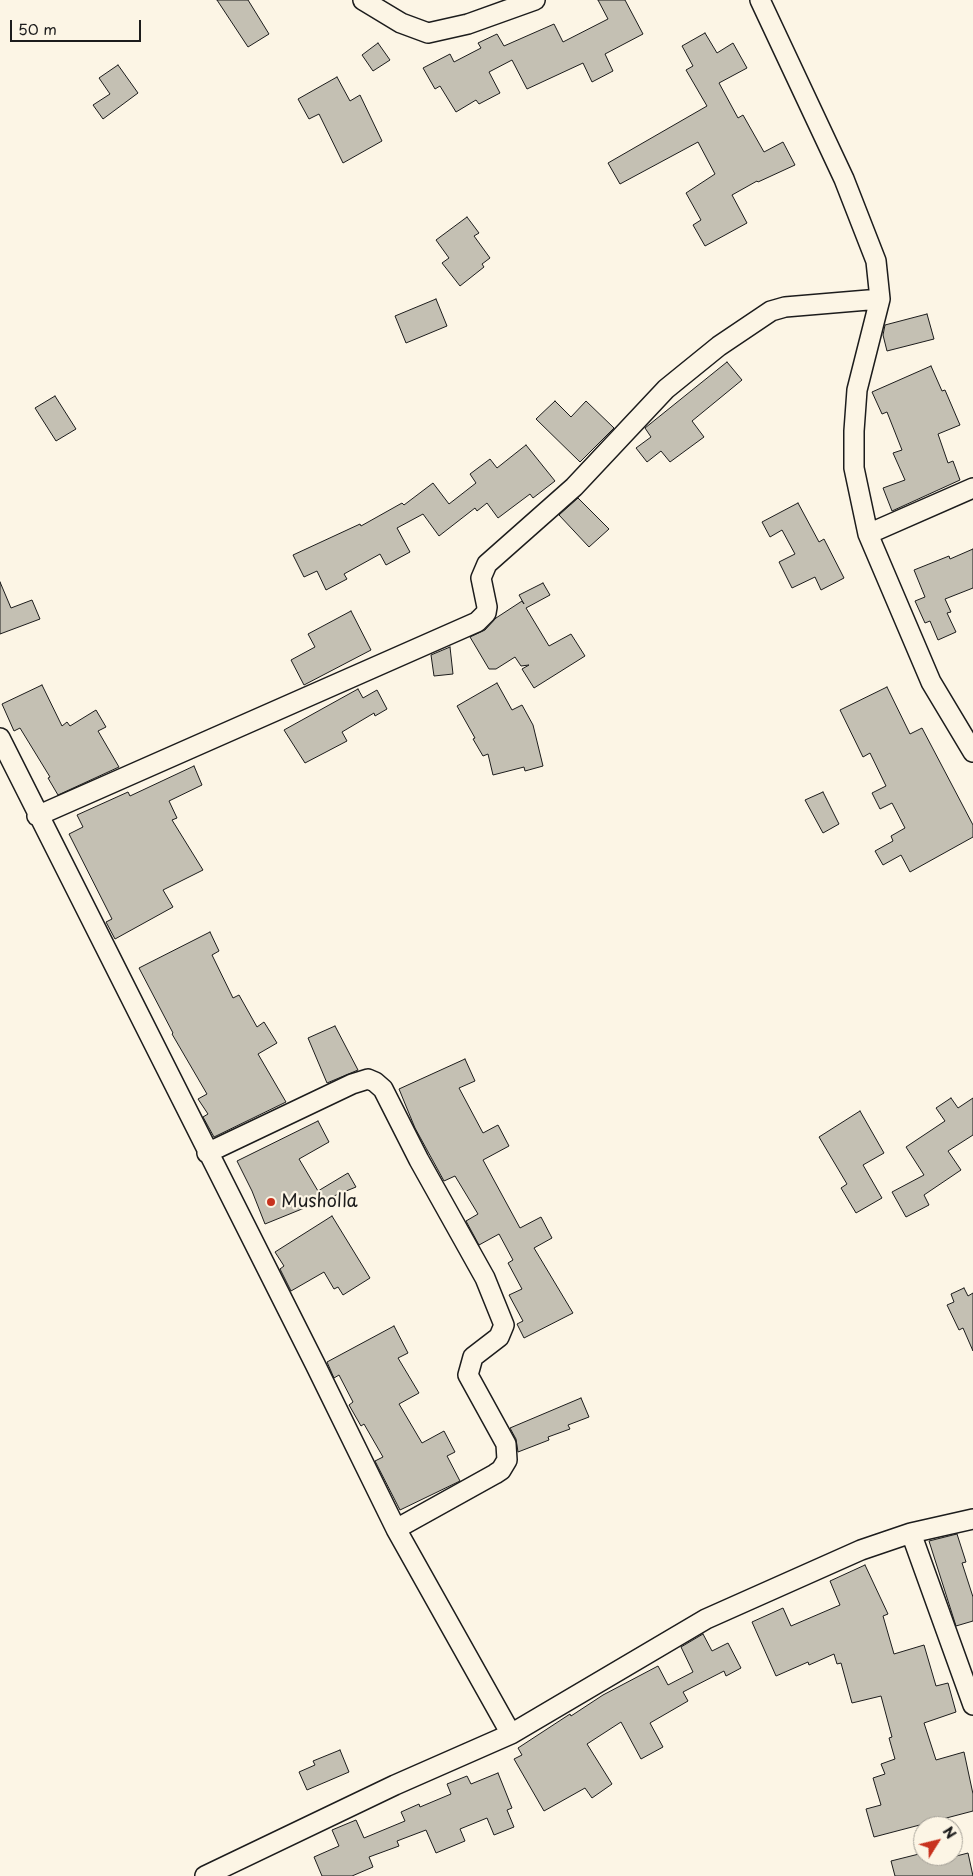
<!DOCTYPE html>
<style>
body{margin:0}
#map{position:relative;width:973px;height:1876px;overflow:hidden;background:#fcf5e5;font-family:"Playpen Sans",sans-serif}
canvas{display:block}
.north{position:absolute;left:913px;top:1816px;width:50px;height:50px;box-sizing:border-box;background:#fcf5e5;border:1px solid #a29e95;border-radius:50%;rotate:54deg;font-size:14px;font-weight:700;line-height:20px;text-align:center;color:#1c1c1c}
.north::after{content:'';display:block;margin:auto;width:18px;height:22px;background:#c8321e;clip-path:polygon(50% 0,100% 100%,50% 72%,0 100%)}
.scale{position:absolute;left:10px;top:20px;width:131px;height:22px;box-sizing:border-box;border:2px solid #1c1c1c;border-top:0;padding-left:6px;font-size:15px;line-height:18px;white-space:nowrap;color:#1c1c1c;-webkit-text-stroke:4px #fcf5e5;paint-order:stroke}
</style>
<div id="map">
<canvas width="973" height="1876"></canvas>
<div class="north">N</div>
<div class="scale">50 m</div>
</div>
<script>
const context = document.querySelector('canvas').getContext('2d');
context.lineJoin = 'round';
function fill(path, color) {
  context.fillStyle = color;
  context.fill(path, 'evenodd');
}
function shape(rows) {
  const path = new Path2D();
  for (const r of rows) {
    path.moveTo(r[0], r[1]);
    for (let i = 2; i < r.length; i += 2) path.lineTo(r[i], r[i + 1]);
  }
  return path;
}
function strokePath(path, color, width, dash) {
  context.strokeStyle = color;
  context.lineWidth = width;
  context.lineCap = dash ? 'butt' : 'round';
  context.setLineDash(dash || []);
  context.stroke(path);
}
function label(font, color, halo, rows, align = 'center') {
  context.font = font + ' "Playpen Sans",sans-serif';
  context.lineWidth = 4.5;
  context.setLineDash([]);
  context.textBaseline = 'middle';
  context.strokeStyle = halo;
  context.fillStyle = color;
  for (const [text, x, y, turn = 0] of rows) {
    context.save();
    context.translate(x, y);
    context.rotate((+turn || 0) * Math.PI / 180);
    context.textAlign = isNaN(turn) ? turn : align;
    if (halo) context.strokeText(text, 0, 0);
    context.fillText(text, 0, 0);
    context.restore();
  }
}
const building = shape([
 [217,0,248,0,269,34,248,47,217,0],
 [598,0,625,0,643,34,605,54,613,71,592,82,583,63,527,89,512,60,489,72,500,93,479,104,476,100,456,112,440,86,435,89,423,68,450,54,454,62,481,48,478,43,497,34,504,46,554,24,563,42,608,19,598,0],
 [705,33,717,53,733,43,747,68,719,83,738,118,743,115,764,152,783,142,795,165,758,182,757,181,732,195,747,223,705,246,693,225,701,220,686,193,715,174,698,142,620,184,608,163,707,106,686,70,693,66,682,46,705,33],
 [378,43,390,60,373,71,362,55,378,43],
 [118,65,138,93,103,119,93,105,110,94,99,78,118,65],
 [337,77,350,101,360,95,382,141,343,163,319,114,309,119,298,99,337,77],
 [467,217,479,233,474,236,490,258,482,264,484,267,460,286,442,263,449,258,436,240,467,217],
 [436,299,447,326,406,343,395,316,436,299],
 [927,314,934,339,887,351,883,335,885,325,927,314],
 [727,362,742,380,692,421,704,437,670,462,661,451,647,462,636,448,651,437,645,428,727,362],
 [931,366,942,391,945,390,960,425,938,434,948,463,953,461,960,480,892,511,883,488,905,480,893,453,902,450,887,412,882,414,872,392,931,366],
 [55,396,76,429,56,441,35,408,55,396],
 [555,401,571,417,586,401,614,428,580,462,536,419,555,401],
 [526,445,555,481,533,498,530,494,498,518,487,503,477,511,475,508,439,536,423,514,397,528,410,552,386,565,380,554,344,574,347,579,326,590,317,571,304,577,293,555,360,524,361,526,402,503,404,505,433,483,449,504,476,483,470,474,490,459,497,468,526,445],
 [578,498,609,529,589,547,559,515,578,498],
 [798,503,819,542,824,539,844,578,821,590,815,577,792,588,779,562,795,554,782,530,770,537,762,522,798,503],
 [973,549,973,588,945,599,951,612,947,613,956,632,938,640,930,621,925,623,915,601,925,597,914,570,949,556,950,559,973,549],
 [0,582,11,608,32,600,40,619,0,634,0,582],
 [543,583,550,595,526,608,549,646,571,634,585,656,534,688,522,669,529,665,521,666,515,657,496,669,489,669,470,637,485,630,496,618,522,601,524,604,519,595,543,583],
 [351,611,371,650,304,685,291,660,315,647,308,634,351,611],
 [450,647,453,674,434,676,431,655,450,647],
 [497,683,512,710,522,705,533,725,543,766,525,771,524,767,493,775,488,754,483,756,473,739,475,738,457,706,497,683],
 [42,685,62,726,67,722,70,726,96,710,106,727,98,731,119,767,58,795,48,778,50,777,20,728,14,731,2,704,42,685],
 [887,687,910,734,922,728,973,825,973,837,910,872,901,855,883,865,875,851,893,841,891,836,905,828,892,803,880,809,872,793,886,786,870,753,863,757,840,710,887,687],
 [358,689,363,698,377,690,387,709,375,716,374,713,342,732,347,741,305,763,284,730,358,689],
 [194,766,202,785,169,801,177,818,172,820,203,870,163,890,173,907,115,939,106,922,112,919,69,834,83,827,77,815,128,792,130,796,194,766],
 [823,792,839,824,823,833,805,800,823,792],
 [210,932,219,951,212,955,233,998,239,995,257,1027,264,1022,277,1043,258,1054,286,1102,214,1137,203,1117,208,1114,198,1099,207,1094,172,1034,173,1033,139,968,210,932],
 [335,1026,358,1070,327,1083,308,1038,335,1026],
 [465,1059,475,1081,459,1088,483,1133,498,1125,509,1146,483,1160,520,1228,541,1217,552,1238,534,1248,573,1313,524,1338,517,1324,523,1321,509,1295,522,1289,508,1263,513,1260,499,1234,479,1245,466,1221,478,1214,455,1176,444,1181,415,1128,399,1089,465,1059],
 [951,1098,958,1108,973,1098,973,1135,948,1151,961,1170,924,1195,929,1205,906,1217,892,1192,924,1175,906,1147,945,1121,936,1108,951,1098],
 [860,1111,884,1153,863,1165,882,1198,856,1213,841,1188,847,1184,819,1137,860,1111],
 [318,1121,329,1142,299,1159,318,1191,348,1173,356,1187,265,1224,252,1191,237,1161,318,1121],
 [332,1216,370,1278,343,1295,338,1287,334,1289,324,1272,291,1291,280,1269,284,1266,275,1252,332,1216],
 [964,1288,968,1296,973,1293,973,1351,963,1328,959,1330,947,1305,954,1302,951,1294,964,1288],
 [394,1326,408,1353,398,1358,419,1393,399,1404,422,1443,444,1431,455,1452,447,1456,460,1481,400,1510,375,1461,383,1457,364,1424,361,1426,349,1405,353,1402,339,1375,334,1378,327,1362,394,1326],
 [581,1398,589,1417,568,1425,570,1429,548,1437,549,1440,518,1452,516,1439,510,1428,581,1398],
 [957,1534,966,1562,962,1563,973,1597,973,1621,956,1626,929,1541,957,1534],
 [865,1565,888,1614,883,1616,894,1654,924,1645,936,1686,948,1683,956,1712,924,1723,936,1760,964,1752,973,1794,973,1811,874,1837,866,1809,881,1805,873,1778,885,1774,881,1764,895,1759,889,1738,892,1737,881,1696,852,1703,841,1663,837,1664,834,1654,809,1665,808,1662,776,1676,752,1622,783,1608,791,1626,840,1605,830,1581,865,1565],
 [703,1634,712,1651,728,1643,741,1668,726,1676,724,1671,683,1692,688,1701,650,1723,663,1747,641,1759,621,1722,587,1744,612,1784,592,1798,585,1788,544,1811,514,1759,522,1755,518,1748,570,1714,571,1716,603,1695,658,1666,668,1685,693,1672,681,1647,703,1634],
 [340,1750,349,1772,307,1790,299,1772,315,1765,313,1761,340,1750],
 [498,1773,512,1808,507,1810,514,1827,494,1835,487,1818,460,1829,465,1841,436,1853,426,1830,397,1841,399,1846,369,1857,373,1867,352,1876,322,1876,314,1857,339,1846,332,1830,356,1820,364,1838,405,1821,401,1812,419,1804,420,1807,451,1794,447,1784,467,1776,471,1784,498,1773],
 [923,1853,923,1856,940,1856,941,1860,968,1853,973,1876,895,1876,891,1861,923,1853]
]);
fill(building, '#c4c0b3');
strokePath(building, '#1c1c1c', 1);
const street = shape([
 [363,0,401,23,428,33,468,24,535,0],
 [760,0,844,179,876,261,880,299,857,390,854,431,854,468,868,534,931,682,973,752],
 [868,534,973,488],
 [0,738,315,1364,396,1529,511,1734],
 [37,816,477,622,486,613,487,607,481,578,487,564,574,487,666,389,719,346,771,311,785,307,880,299],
 [207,1153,352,1084,368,1079,375,1082,383,1089,419,1160,485,1278,504,1325,499,1337,473,1357,468,1375,506,1444,507,1460,501,1470,495,1474,396,1529],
 [911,1533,973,1705],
 [205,1876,395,1785,511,1734,706,1619,861,1550,911,1533,973,1519]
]);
strokePath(street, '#1c1c1c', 22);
strokePath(street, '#fcf5e5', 19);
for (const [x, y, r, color] of [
 [271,1202,5,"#c8321e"]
]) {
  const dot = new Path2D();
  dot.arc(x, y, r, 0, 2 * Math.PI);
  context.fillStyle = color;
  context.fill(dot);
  strokePath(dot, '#fcf5e5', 2);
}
label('18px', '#1c1c1c', '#fcf5e5', [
 ["Musholla",281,1202]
], 'left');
</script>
